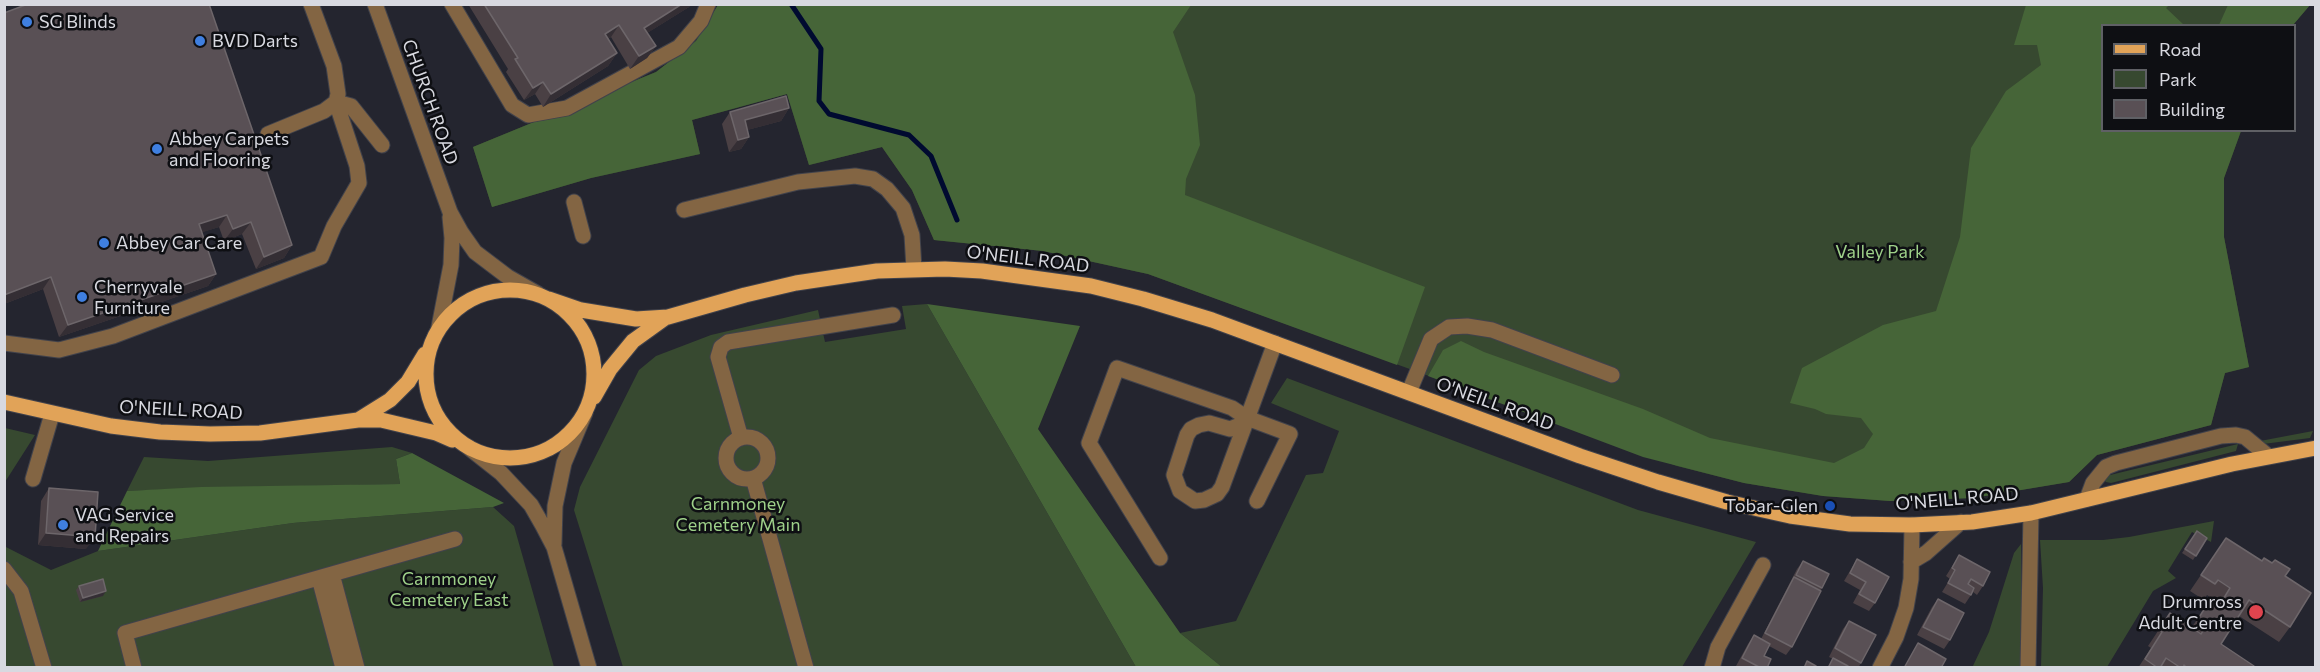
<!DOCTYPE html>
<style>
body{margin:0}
#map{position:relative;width:2320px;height:672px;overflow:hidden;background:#24252f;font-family:Commissioner,sans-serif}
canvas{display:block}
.frame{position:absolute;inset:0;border:6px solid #d8d9e0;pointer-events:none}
.legend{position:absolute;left:2101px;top:24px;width:195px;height:108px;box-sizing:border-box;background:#0e0f13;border:2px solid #5f6065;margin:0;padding:8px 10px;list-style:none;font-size:18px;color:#d8d9e0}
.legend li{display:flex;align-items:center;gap:12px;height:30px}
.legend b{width:30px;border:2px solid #5f6065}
</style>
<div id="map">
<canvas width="2320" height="672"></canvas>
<div class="frame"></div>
<ul class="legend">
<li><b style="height:8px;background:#e1a358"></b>Road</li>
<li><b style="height:16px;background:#374930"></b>Park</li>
<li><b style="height:16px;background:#595055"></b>Building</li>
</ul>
</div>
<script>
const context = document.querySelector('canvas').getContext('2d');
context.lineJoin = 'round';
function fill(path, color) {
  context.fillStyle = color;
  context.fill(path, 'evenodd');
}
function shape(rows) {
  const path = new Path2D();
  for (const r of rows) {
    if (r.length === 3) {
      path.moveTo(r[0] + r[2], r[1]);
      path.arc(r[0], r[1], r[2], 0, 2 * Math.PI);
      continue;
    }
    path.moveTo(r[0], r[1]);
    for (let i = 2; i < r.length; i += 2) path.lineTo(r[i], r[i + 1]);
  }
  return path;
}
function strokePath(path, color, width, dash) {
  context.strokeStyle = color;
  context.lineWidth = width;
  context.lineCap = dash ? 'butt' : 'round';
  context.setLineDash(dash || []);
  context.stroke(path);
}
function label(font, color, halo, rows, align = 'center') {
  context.font = font + ' Commissioner,sans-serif';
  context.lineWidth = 5;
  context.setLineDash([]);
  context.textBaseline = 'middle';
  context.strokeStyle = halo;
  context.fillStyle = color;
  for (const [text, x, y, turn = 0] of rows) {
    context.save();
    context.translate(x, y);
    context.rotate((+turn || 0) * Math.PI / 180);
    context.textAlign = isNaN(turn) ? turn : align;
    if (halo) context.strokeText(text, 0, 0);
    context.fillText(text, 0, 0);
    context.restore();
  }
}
fill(shape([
 [718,5,2310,5,2293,25,2102,26,2102,130,2241,131,2224,178,2224,237,2249,367,2225,373,2211,425,2097,455,2069,482,1973,498,1890,501,1823,496,1744,483,1677,466,1148,274,1043,251,934,240,912,190,882,147,809,165,787,94,692,120,700,154,591,178,492,207,473,147,656,72,696,41],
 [927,304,1136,667,623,667,574,510,580,487,639,370,656,356,711,335,818,310,825,342,906,329,902,306],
 [1287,378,1638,510,1756,542,1682,667,1222,667,1180,633,1236,621,1306,475,1323,473,1339,431,1271,403],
 [5,428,35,435,5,482,4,428],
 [2313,431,2310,438,2263,444,2260,441],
 [2238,444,2236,451,2111,483,2106,482,2103,479,2106,476],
 [392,447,412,453,396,459,400,484,205,488,127,491,144,457,208,461],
 [493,507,514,526,554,667,5,667,4,546,51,570,98,551,293,523],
 [2214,521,2211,542,2192,532,2168,571,2176,578,2153,591,2107,667,2041,667,2043,588,2040,540,2103,540,2129,537],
 [2021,544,2021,667,1972,668,1989,632,2014,553]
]), '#374930');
fill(shape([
 [718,5,1191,5,1173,32,1195,95,1200,145,1186,179,1185,195,1425,287,1397,365,1148,274,1043,251,934,240,912,190,882,147,809,165,787,94,692,120,700,154,591,178,492,207,473,147,656,72,696,41],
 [2026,5,2169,5,2166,8,2184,25,2102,26,2102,130,2241,131,2224,178,2224,237,2249,367,2225,373,2211,425,2097,455,2069,482,1973,498,1890,501,1823,496,1744,483,1643,457,1428,376,1443,350,1461,341,1484,352,1643,409,1710,438,1834,463,1864,448,1873,434,1861,418,1826,414,1815,409,1790,403,1802,368,1883,325,1936,311,1960,237,1971,148,2006,91,2041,65,2037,45,2014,45],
 [2228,5,2228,4,2310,5,2293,25,2219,25],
 [927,304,1080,326,1038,429,1180,633,1222,667,1136,667],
 [412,453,504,503,493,507,293,523,98,551,127,491,201,487,400,484,396,459]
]), '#466538');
strokePath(shape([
 [791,4,821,49,819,101,829,114,909,135,931,156,957,220]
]), '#000a30', 5);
const minor = shape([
 [375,4,450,212,461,232,475,252,508,277,538,294],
 [452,4,512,105,528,115,567,108,679,47,701,21,708,4],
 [336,102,351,106,382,145],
 [268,134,324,111,336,102,338,94,334,66,311,4],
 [574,202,583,236],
 [684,210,798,182,855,176,873,179,887,189,903,208,912,235,914,269],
 [439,327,451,265,452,238,450,217],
 [4,343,59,350,113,336,321,257,334,226,359,183,357,166,336,102],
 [1409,392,1431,339,1449,327,1467,326,1492,330,1612,375],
 [1245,423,1230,429,1209,423,1199,425,1191,429,1187,435,1174,475,1180,491,1195,501,1204,500,1217,494,1222,487,1275,343],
 [747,458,21],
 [741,438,718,357,721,347,728,342,893,315],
 [468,447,501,473,531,505,543,526,554,547,589,668],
 [753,478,806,668],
 [33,479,52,414],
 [2087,499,2093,483,2106,467,2116,463,2221,436,2236,435,2245,437,2268,456],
 [554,544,555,506,564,463,585,413],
 [1160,558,1089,443,1117,368,1232,408,1247,418,1290,434,1257,501],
 [1911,562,1926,553,1961,522],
 [4,569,21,591,44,668],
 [332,574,357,668],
 [319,578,343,668],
 [134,668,125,633,455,539],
 [1712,668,1718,647,1763,565],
 [1880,668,1896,637,1906,608,1911,579,1912,525],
 [2028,668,2031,513]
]);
const major = shape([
 [510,374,84],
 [549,299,581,310,636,319,668,317,745,295,796,283,877,271,945,269,982,271,1091,286,1143,299,1212,320,1580,456,1658,482,1727,502,1790,516,1850,524,1912,525,1972,522,2031,513,2232,464,2316,448],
 [594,397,610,369,633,341,665,318],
 [4,402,111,426,160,432,210,434,260,433,358,420,381,420,436,433,452,440],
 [358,420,390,400,408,382,425,354]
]);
strokePath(minor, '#41424b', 17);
strokePath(major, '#41424b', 17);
strokePath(minor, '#836543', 15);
strokePath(major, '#e1a358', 15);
fill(shape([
 [468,4,691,4,689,7,647,33,656,46,647,58,630,69,611,37,608,39,617,53,608,66,543,107,535,94,524,100,506,72,508,69],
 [4,13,292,245,284,258,256,269,242,234,224,241,219,227,202,232,216,274,208,286,59,337,43,289,4,304],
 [789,108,781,121,747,130,749,137,741,149,729,152,722,124,730,112],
 [49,488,86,549,38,545,41,501],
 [2197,531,2207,538,2193,560,2182,553],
 [2226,538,2285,576,2290,627,2279,642,2239,616,2221,644,2253,668,2138,668,2151,648,2148,646,2170,613,2192,627,2210,600,2218,605,2219,604,2207,595,2204,600,2190,591],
 [1959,555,1983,586,1977,595,1973,592,1965,604,1942,592,1950,579,1946,576],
 [1857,559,1875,603,1869,611,1853,603,1860,590,1844,581],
 [1803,561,1822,588,1792,647,1786,655,1769,646,1764,656,1767,668,1739,668,1736,666,1748,644,1754,635,1761,639,1797,569],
 [79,586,103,596,80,602,76,590],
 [1938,599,1950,640,1944,649,1917,635,1932,607],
 [1849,621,1861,663,1858,668,1848,667,1827,668,1833,659,1829,657,1843,629]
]), '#4a4044');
fill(shape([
 [682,4,691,4,689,7,636,40,644,28],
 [619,25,611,37,596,46,605,34],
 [656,46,647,58,630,69,639,56],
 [617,53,608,66,543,107,551,94],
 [543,82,535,94,524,100,533,88],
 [789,108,781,121,736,133,745,120],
 [749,137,741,149,729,152,738,140],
 [227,215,219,227,191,236,199,224],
 [251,222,242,234,224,241,233,229],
 [292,245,284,258,256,269,264,257],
 [216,274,208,286,59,337,68,325],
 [51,277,43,289,4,304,4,295],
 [46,533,95,537,86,549,38,545],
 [106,591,103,596,80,602,83,598]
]), '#342e34');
const building = shape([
 [28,4,209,4,292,245,264,257,251,222,233,229,227,215,199,224,216,274,68,325,51,277,4,295,4,13,28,4],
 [484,4,682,4,644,28,656,46,639,56,619,25,605,34,617,53,551,94,543,82,533,88,515,59,518,58,484,4],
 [786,96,789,108,745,120,749,137,738,140,730,112,786,96],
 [49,488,98,492,95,537,46,533,49,488],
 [2197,531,2207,538,2196,556,2185,549,2197,531],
 [2226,538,2262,561,2264,558,2272,563,2275,560,2290,569,2285,576,2311,593,2290,627,2249,600,2221,644,2254,666,2253,668,2187,668,2184,665,2183,668,2181,668,2166,658,2160,668,2158,668,2145,659,2162,632,2159,630,2170,613,2201,634,2207,625,2198,619,2210,600,2219,606,2230,588,2218,580,2215,584,2201,575,2226,538],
 [1959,555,1990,572,1983,586,1971,579,1968,584,1974,588,1971,595,1948,583,1955,570,1952,568,1959,555],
 [1857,559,1889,577,1875,603,1859,594,1866,582,1850,573,1857,559],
 [1803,561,1829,574,1822,588,1796,575,1803,561],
 [1794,577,1821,591,1792,647,1765,633,1794,577],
 [103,579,106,591,83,598,79,586,103,579],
 [1938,599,1964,613,1950,640,1923,627,1938,599],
 [1849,621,1876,635,1861,663,1835,648,1849,621],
 [1754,635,1770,644,1764,656,1771,659,1767,668,1761,668,1742,658,1754,635],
 [1918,643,1946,659,1941,668,1904,668,1918,643],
 [1833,658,1848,666,1847,668,1832,668,1829,666,1833,658],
 [1807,661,1816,666,1816,668,1804,668,1807,661]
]);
fill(building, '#595055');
strokePath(building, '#6d666a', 1.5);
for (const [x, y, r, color] of [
 [27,22,6,"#3f7fe0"],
 [200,41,6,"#3f7fe0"],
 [157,149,6,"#3f7fe0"],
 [104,243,6,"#3f7fe0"],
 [82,297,6,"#3f7fe0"],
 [1830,506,6,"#1a4fb4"],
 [63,525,6,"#3f7fe0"],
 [2256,612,8,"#e0444e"]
]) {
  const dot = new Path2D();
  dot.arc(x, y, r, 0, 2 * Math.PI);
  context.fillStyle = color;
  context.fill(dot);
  strokePath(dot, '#0e0f13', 2);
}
label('18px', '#d8d9e0', '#0e0f13', [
 ["SG Blinds",39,22],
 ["BVD Darts",212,41],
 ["Abbey Carpets",169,139],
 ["and Flooring",169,160],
 ["Abbey Car Care",116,243],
 ["Cherryvale",94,287],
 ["Furniture",94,308],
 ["Tobar-Glen",1818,506,"right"],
 ["VAG Service",75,515],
 ["and Repairs",75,536],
 ["Drumross",2242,602,"right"],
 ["Adult Centre",2242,623,"right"]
], 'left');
label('18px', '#d8d9e0', '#0e0f13', [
 ["CHURCH ROAD",430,102,70],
 ["O'NEILL ROAD",1028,259,7],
 ["O'NEILL ROAD",1495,404,20],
 ["O'NEILL ROAD",181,410,3],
 ["O'NEILL ROAD",1957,499,-5]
]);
label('18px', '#9ed089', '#0e0f13', [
 ["Valley Park",1880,252],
 ["Carnmoney",738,504],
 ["Cemetery Main",738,525],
 ["Carnmoney",449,579],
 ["Cemetery East",449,600]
]);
</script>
